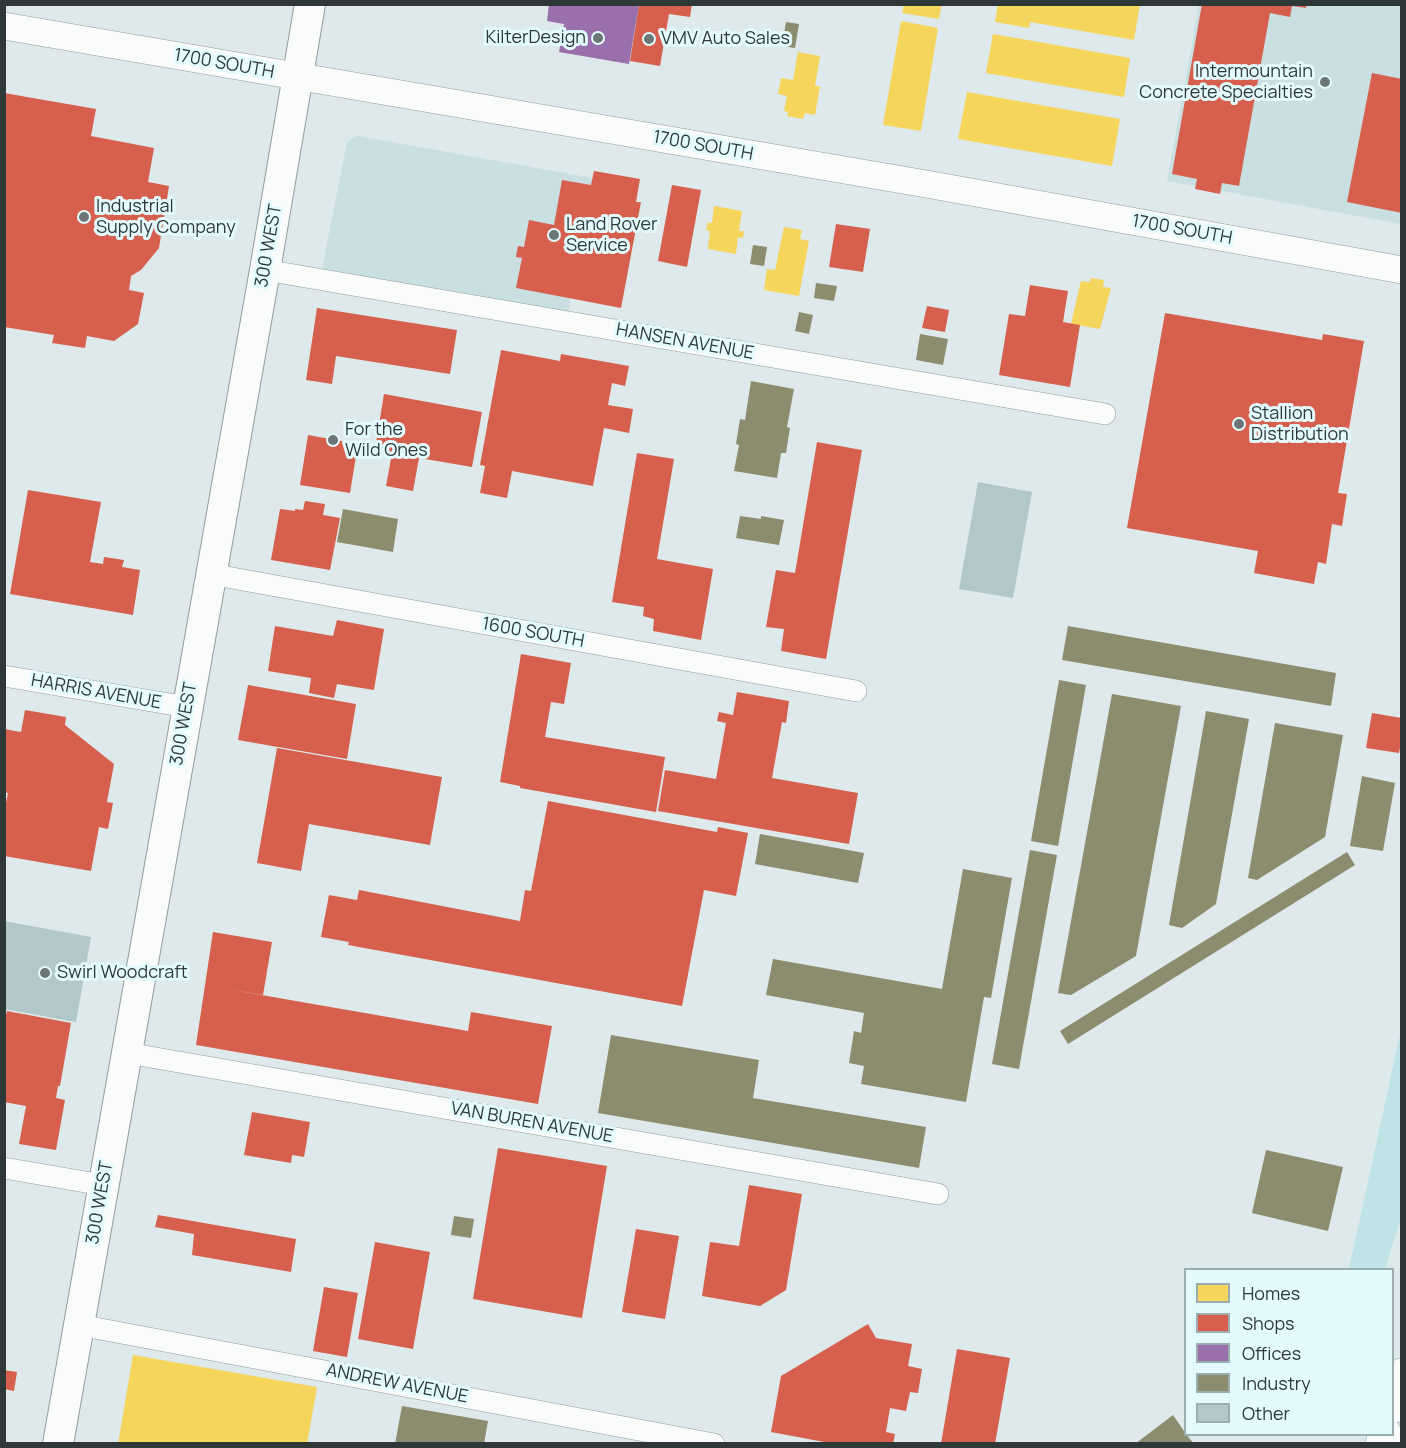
<!DOCTYPE html>
<style>
body{margin:0}
#map{position:relative;width:1406px;height:1448px;overflow:hidden;background:#dde9ea;font-family:Manrope,sans-serif}
canvas{display:block}
.frame{position:absolute;inset:0;border:6px solid #2f3839;pointer-events:none}
.legend{position:absolute;left:1184px;top:1268px;width:210px;height:168px;box-sizing:border-box;background:#e4fbfe;border:2px solid #9cadaf;margin:0;padding:8px 10px;list-style:none;font-size:18px;color:#2f3839}
.legend li{display:flex;align-items:center;gap:12px;height:30px}
.legend b{width:30px;border:2px solid #9cadaf}
</style>
<div id="map">
<canvas width="1406" height="1448"></canvas>
<div class="frame"></div>
<ul class="legend">
<li><b style="height:16px;background:#f6d55c"></b>Homes</li>
<li><b style="height:16px;background:#d6604d"></b>Shops</li>
<li><b style="height:16px;background:#9970ab"></b>Offices</li>
<li><b style="height:16px;background:#8c8c6e"></b>Industry</li>
<li><b style="height:16px;background:#b2c7c9"></b>Other</li>
</ul>
</div>
<script>
const context = document.querySelector('canvas').getContext('2d');
context.lineJoin = 'round';
function fill(path, color) {
  context.fillStyle = color;
  context.fill(path, 'evenodd');
}
function shape(rows) {
  const path = new Path2D();
  for (const r of rows) {
    path.moveTo(r[0], r[1]);
    for (let i = 2; i < r.length; i += 2) path.lineTo(r[i], r[i + 1]);
  }
  return path;
}
function strokePath(path, color, width, dash) {
  context.strokeStyle = color;
  context.lineWidth = width;
  context.lineCap = dash ? 'butt' : 'round';
  context.setLineDash(dash || []);
  context.stroke(path);
}
function label(font, color, halo, rows, align = 'center') {
  context.font = font + ' Manrope,sans-serif';
  context.lineWidth = 6;
  context.setLineDash([]);
  context.textBaseline = 'middle';
  context.strokeStyle = halo;
  context.fillStyle = color;
  for (const [text, x, y, turn = 0] of rows) {
    context.save();
    context.translate(x, y);
    context.rotate((+turn || 0) * Math.PI / 180);
    context.textAlign = isNaN(turn) ? turn : align;
    if (halo) context.strokeText(text, 0, 0);
    context.fillText(text, 0, 0);
    context.restore();
  }
}
fill(shape([
 [1199,5,1401,5,1401,224,1167,181],
 [357,136,593,178,568,313,322,269,347,142]
]), '#c9dfe2');
fill(shape([
 [1401,1030,1401,1217,1385,1269,1349,1269]
]), '#bfe3e6');
fill(shape([
 [904,4,942,4,939,19,902,13],
 [998,4,1140,4,1134,40,1030,22,1029,28,995,22],
 [901,21,938,28,921,131,883,125],
 [993,34,1130,58,1124,97,986,73],
 [798,52,820,56,815,86,820,86,815,115,805,113,803,119,787,116,788,112,784,111,787,96,778,94,781,78,793,80],
 [967,92,1120,119,1112,166,958,139],
 [714,206,742,211,739,231,744,231,743,238,738,237,736,254,708,249,710,231,706,230,708,222,712,223],
 [784,227,802,230,800,239,809,241,799,296,764,290,767,269,775,270],
 [1091,278,1104,280,1103,287,1111,288,1100,329,1071,324,1081,281,1090,282],
 [133,1355,317,1387,307,1444,118,1444]
]), '#f6d55c');
fill(shape([
 [639,4,692,4,690,17,669,14,660,66,630,61],
 [1202,4,1306,4,1306,8,1292,6,1290,17,1270,13,1239,186,1222,183,1220,194,1195,189,1197,179,1172,174],
 [1372,73,1402,79,1402,213,1347,202],
 [4,93,96,109,91,136,154,148,148,182,169,186,159,248,141,270,131,276,129,290,144,293,138,324,114,341,87,336,85,348,52,343,54,335,4,327],
 [594,171,640,179,636,202,641,202,621,308,516,288,522,258,516,257,518,246,524,247,529,220,554,225,562,180,591,185],
 [672,185,701,190,687,267,658,261],
 [836,224,870,229,863,272,829,267],
 [1030,285,1068,291,1063,322,1080,325,1070,387,999,375,1009,314,1025,316],
 [927,306,949,310,945,332,922,328],
 [317,308,457,330,450,374,336,356,332,384,306,380],
 [1165,313,1322,340,1323,334,1364,341,1338,493,1347,494,1342,526,1332,524,1326,564,1318,562,1314,584,1254,573,1258,551,1127,528],
 [501,350,560,361,561,354,629,366,625,386,612,383,608,405,633,409,629,433,604,428,593,486,512,471,507,498,480,493,485,466,480,465],
 [384,394,482,412,472,467,419,458,413,491,386,486,392,453,375,449],
 [308,435,358,444,350,493,300,485],
 [817,442,862,450,826,659,781,651,784,629,766,627,776,570,795,573],
 [637,453,674,459,657,559,713,569,701,640,653,631,654,619,643,616,644,607,612,602],
 [28,490,101,502,90,562,103,564,104,557,124,560,122,567,140,570,133,615,10,594],
 [305,501,325,504,323,515,340,518,330,570,271,560,280,509,295,511,295,509,303,510],
 [337,620,384,629,374,690,337,684,334,698,309,693,311,678,268,671,275,626,333,636],
 [521,654,571,663,564,704,551,702,545,737,665,757,656,812,520,788,520,786,500,782],
 [248,685,356,704,347,759,238,740],
 [737,692,789,701,786,723,782,722,772,778,858,793,849,844,658,811,665,770,716,779,726,723,717,721,719,712,733,715],
 [25,710,66,717,65,725,114,764,107,802,113,803,108,829,99,827,91,871,4,856,4,812,8,793,4,792,4,729,21,732],
 [1372,713,1402,718,1402,737,1399,753,1366,748],
 [277,748,442,777,430,845,309,824,301,871,257,863],
 [548,801,717,832,718,827,748,833,736,896,704,890,682,1006,348,945,349,942,321,937,329,895,357,900,359,890,520,921,525,890,531,891],
 [213,932,272,942,263,995,227,989,468,1031,471,1012,552,1026,538,1104,196,1045],
 [7,1011,71,1023,60,1086,58,1086,56,1098,65,1100,56,1150,19,1144,26,1106,4,1102,4,1023],
 [252,1112,310,1122,304,1157,292,1155,291,1163,244,1155],
 [498,1148,607,1166,582,1318,473,1299],
 [749,1185,802,1194,786,1290,760,1306,702,1296,710,1242,739,1246],
 [158,1215,296,1239,291,1272,192,1255,194,1234,155,1227],
 [636,1229,679,1236,665,1319,622,1312],
 [375,1242,430,1252,413,1349,358,1339],
 [324,1287,358,1293,347,1357,313,1351],
 [868,1324,876,1338,912,1344,908,1366,922,1369,918,1393,910,1392,906,1411,890,1408,886,1432,895,1434,893,1444,835,1444,771,1432,781,1376],
 [957,1349,1010,1358,995,1444,941,1444],
 [4,1370,17,1372,14,1391,4,1389]
]), '#d6604d');
fill(shape([
 [549,4,639,4,629,64,559,52,564,24,547,21]
]), '#9970ab');
fill(shape([
 [786,22,799,24,795,48,782,46],
 [753,245,767,247,764,266,750,264],
 [816,283,837,286,834,301,814,298],
 [799,312,813,315,809,334,795,331],
 [920,334,948,339,943,365,916,360],
 [751,381,794,389,787,427,790,428,786,453,781,453,777,478,734,471,739,445,736,444,740,419,745,420],
 [343,509,398,519,393,552,337,542],
 [740,516,761,519,761,516,784,520,779,545,736,538],
 [1068,626,1336,673,1331,706,1062,660],
 [1059,680,1086,685,1058,846,1031,841],
 [1112,694,1181,706,1136,956,1071,995,1058,993],
 [1206,711,1249,719,1216,904,1182,928,1169,925],
 [1275,723,1343,735,1325,837,1257,880,1248,878],
 [1362,776,1395,783,1383,851,1350,846],
 [760,834,864,853,858,883,755,864],
 [1030,850,1057,855,1019,1069,992,1064],
 [1347,852,1355,865,1068,1044,1060,1031],
 [963,869,1012,878,991,998,984,997,966,1102,861,1084,864,1066,849,1063,854,1031,861,1033,864,1013,766,995,773,959,942,989],
 [611,1035,759,1060,753,1098,926,1127,919,1168,598,1113],
 [1266,1150,1343,1167,1328,1231,1252,1213],
 [454,1216,474,1219,471,1238,451,1235],
 [402,1406,488,1421,484,1444,395,1444],
 [1173,1415,1186,1434,1194,1444,1135,1444]
]), '#8c8c6e');
fill(shape([
 [978,482,1032,492,1013,598,959,589],
 [4,921,91,937,76,1022,4,1009]
]), '#b2c7c9');
const minor = shape([
 [265,270,1105,414],
 [210,574,856,691],
 [4,676,187,707],
 [127,1053,938,1194],
 [4,1168,103,1185],
 [79,1325,714,1444]
]);
const tertiary = shape([
 [4,26,932,185,1402,270]
]);
const secondary = shape([
 [58,1444,265,270,310,4]
]);
const motorway = shape([
 [1392,1407,1402,1375],
 [1382,1444,1385,1434]
]);
strokePath(minor, '#939d9e', 22);
strokePath(tertiary, '#939d9e', 28);
strokePath(secondary, '#939d9e', 32);
strokePath(motorway, '#939d9e', 34);
strokePath(minor, '#fafcfc', 21);
strokePath(tertiary, '#fafcfc', 27);
strokePath(secondary, '#fafcfc', 30);
strokePath(motorway, '#fafcfc', 33);
for (const [x, y, r, color] of [
 [598,38,6,"#6c7677"],
 [649,39,6,"#6c7677"],
 [1325,82,6,"#6c7677"],
 [84,217,6,"#6c7677"],
 [554,235,6,"#6c7677"],
 [1239,424,6,"#6c7677"],
 [333,440,6,"#6c7677"],
 [45,973,6,"#6c7677"]
]) {
  const dot = new Path2D();
  dot.arc(x, y, r, 0, 2 * Math.PI);
  context.fillStyle = color;
  context.fill(dot);
  strokePath(dot, '#e4fbfe', 2);
}
label('18px', '#2f3839', '#e4fbfe', [
 ["KilterDesign",586,38,"right"],
 ["VMV Auto Sales",661,39],
 ["Intermountain",1313,72,"right"],
 ["Concrete Specialties",1313,93,"right"],
 ["Industrial",96,207],
 ["Supply Company",96,228],
 ["Land Rover",566,225],
 ["Service",566,246],
 ["Stallion",1251,414],
 ["Distribution",1251,435],
 ["For the",345,430],
 ["Wild Ones",345,451],
 ["Swirl Woodcraft",57,973]
], 'left');
label('18px', '#2f3839', '#e4fbfe', [
 ["1700 SOUTH",224,64,10],
 ["1700 SOUTH",703,146,10],
 ["1700 SOUTH",1182,230,10],
 ["300 WEST",269,246,-80],
 ["HANSEN AVENUE",685,342,10],
 ["1600 SOUTH",533,633,10],
 ["HARRIS AVENUE",96,692,10],
 ["300 WEST",184,724,-80],
 ["VAN BUREN AVENUE",532,1123,10],
 ["300 WEST",100,1203,-80],
 ["ANDREW AVENUE",397,1384,11]
]);
</script>
